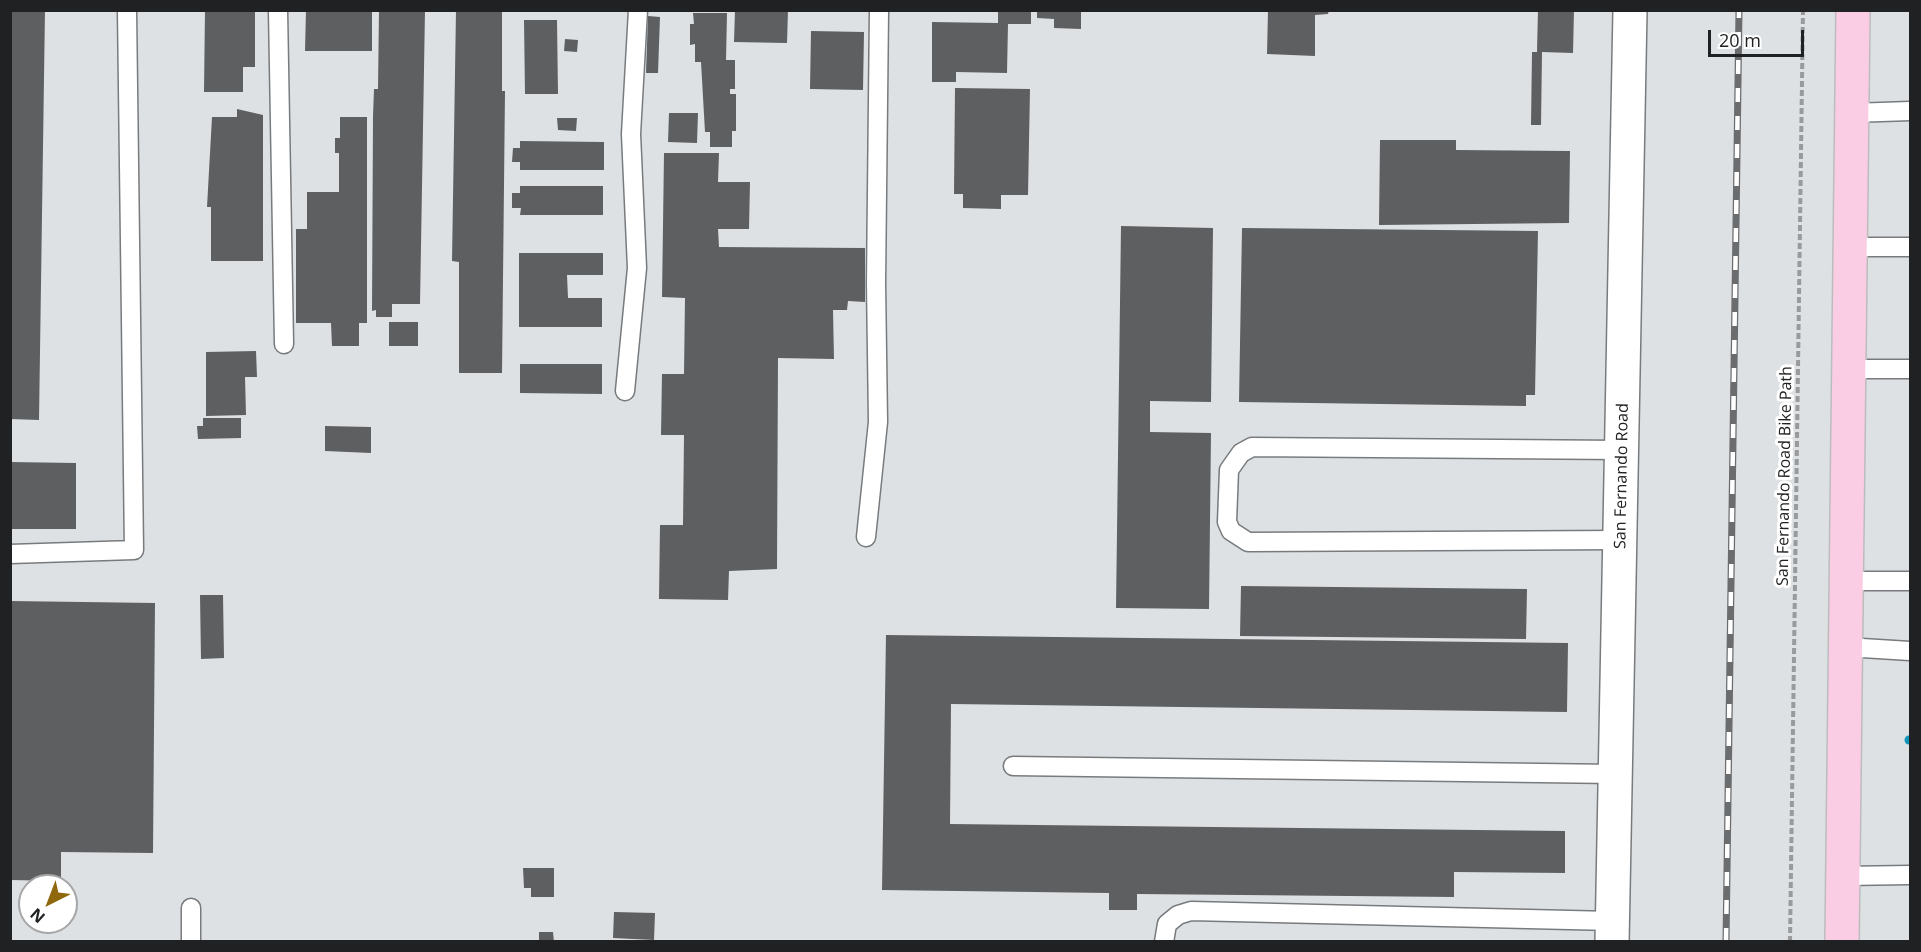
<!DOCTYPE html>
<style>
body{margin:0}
#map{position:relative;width:1921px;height:952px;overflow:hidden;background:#dee1e4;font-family:"Open Sans",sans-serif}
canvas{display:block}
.frame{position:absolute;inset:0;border:12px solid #202122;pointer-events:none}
.north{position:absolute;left:18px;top:874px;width:60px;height:60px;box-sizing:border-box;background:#fff;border:2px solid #a6a6a7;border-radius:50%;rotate:222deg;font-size:16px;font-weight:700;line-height:24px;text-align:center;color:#202122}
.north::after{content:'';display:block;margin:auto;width:21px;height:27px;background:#8f670c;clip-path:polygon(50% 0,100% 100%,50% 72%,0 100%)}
.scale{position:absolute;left:1708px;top:30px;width:96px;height:27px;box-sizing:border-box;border:3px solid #202122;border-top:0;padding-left:8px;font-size:18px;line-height:21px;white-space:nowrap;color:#202122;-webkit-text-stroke:4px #fff;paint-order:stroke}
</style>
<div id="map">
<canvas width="1921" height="952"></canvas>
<div class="frame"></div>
<div class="north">N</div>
<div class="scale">20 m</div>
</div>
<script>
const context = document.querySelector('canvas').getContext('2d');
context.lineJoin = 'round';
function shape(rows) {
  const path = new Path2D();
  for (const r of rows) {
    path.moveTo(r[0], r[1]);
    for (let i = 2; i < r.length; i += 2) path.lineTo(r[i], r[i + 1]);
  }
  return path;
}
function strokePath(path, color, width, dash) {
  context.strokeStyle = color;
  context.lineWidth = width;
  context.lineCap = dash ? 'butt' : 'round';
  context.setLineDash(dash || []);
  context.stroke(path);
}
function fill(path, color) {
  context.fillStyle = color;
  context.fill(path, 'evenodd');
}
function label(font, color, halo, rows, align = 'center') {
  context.font = font + ' "Open Sans",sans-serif';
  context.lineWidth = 6;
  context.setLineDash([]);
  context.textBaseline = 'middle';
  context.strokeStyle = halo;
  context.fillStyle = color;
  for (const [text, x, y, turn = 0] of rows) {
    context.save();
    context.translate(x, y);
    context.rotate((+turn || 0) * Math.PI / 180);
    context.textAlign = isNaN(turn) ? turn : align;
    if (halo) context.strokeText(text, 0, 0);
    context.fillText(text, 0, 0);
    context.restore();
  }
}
strokePath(shape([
 [1909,740,1910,740]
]), '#1295b8', 9);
fill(shape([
 [10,10,45,10,39,420,10,419],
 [205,10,255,10,255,67,243,67,243,92,204,92],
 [306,10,372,10,372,51,305,51],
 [379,10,425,10,420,304,392,304,392,317,376,317,376,310,372,311,373,116,374,89,378,89],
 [456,10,502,10,502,91,505,91,502,373,459,373,459,262,452,261],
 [735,10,788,10,787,43,734,42],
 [1001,10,1031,10,1031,24,1008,24,1007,73,956,72,956,82,932,82,932,22,998,23,998,12],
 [1037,10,1081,10,1081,29,1054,28,1054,19,1037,18],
 [1268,10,1329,10,1328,14,1315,15,1315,56,1267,54],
 [1538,10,1574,10,1573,53,1542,52,1541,125,1531,125,1532,52,1537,52],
 [693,13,727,13,726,60,735,60,735,89,730,89,730,94,736,94,736,131,732,131,732,147,710,147,710,132,705,132,701,62,695,62,695,44,690,45,690,24,694,24],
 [648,16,660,17,658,73,646,73],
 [524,20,557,20,558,94,525,94],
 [811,31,864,32,863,90,810,89],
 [565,39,578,40,577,52,564,51],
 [955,88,1030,89,1028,195,1001,195,1001,209,963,208,963,194,954,194],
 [237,109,263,115,263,261,211,261,211,207,207,207,212,117,237,117],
 [669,113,698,113,697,143,668,142],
 [340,117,367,117,367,323,359,323,359,346,332,346,331,323,296,323,296,229,307,229,307,192,339,192,339,153,335,153,335,138,340,138],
 [557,118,577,118,576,131,558,130],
 [1380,140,1456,140,1456,150,1570,151,1569,223,1379,225],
 [520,141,604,142,604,170,520,170,520,162,512,162,513,148,520,148],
 [664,153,719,153,718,182,750,182,749,229,718,229,719,247,865,248,865,302,848,301,847,310,833,310,834,359,778,358,777,569,729,571,728,600,659,599,660,525,683,525,684,435,661,435,662,374,684,374,685,298,662,297],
 [520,186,603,186,603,215,520,215,521,208,512,208,512,193,520,193],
 [1121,226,1213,228,1211,402,1150,401,1150,432,1211,433,1209,609,1116,608],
 [1242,228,1538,231,1535,395,1526,395,1526,406,1239,402],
 [519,253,603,253,603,275,567,275,568,298,602,298,602,327,519,327],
 [389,322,418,322,418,346,389,346],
 [256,351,257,377,245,377,246,415,206,416,206,352],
 [520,364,602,364,602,394,520,393],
 [203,418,241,418,241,438,198,439,197,426,203,426],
 [325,426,371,427,371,453,325,451],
 [10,462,76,463,76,529,10,529],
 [1241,586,1527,589,1526,639,1240,636],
 [200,595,223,595,224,658,201,659],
 [10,601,155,603,153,853,61,852,61,881,10,880],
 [886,635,1568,643,1567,712,951,704,950,824,1565,831,1565,873,1454,872,1454,897,1137,894,1137,910,1109,910,1109,893,882,890],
 [523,868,554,868,554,897,531,897,531,888,524,888],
 [614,912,655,913,654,940,613,938],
 [539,932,553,932,554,942,539,942]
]), '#5d5f61');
const service = shape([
 [278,10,284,344],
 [1852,113,1910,111],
 [1851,247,1910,247],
 [1849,369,1910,369],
 [625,391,637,268,631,134,638,10],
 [866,537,878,422,876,283,879,10],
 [1620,540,1248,542,1231,531,1227,522,1229,470,1241,453,1252,447,1622,450],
 [10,554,134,550,127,10],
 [1847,581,1910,581],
 [1846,647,1910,651],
 [1013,766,1615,774],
 [1843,876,1910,875],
 [191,942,191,908],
 [1164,942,1167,924,1178,915,1191,911,1612,921]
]);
const minor = shape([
 [1612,942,1630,10]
]);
const primary = shape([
 [1842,942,1853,10]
]);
strokePath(service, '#787b7d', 21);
strokePath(minor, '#787b7d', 36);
strokePath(primary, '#bcbcbd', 36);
strokePath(shape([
 [1790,942,1803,10]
]), '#989a9c', 4, [6, 3]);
strokePath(service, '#fff', 18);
strokePath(minor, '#fff', 33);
strokePath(primary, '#facde5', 33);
const rail = shape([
 [1726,942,1739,10]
]);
strokePath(rail, '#6a6c6e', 7);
strokePath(rail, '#fff', 4.5, [14]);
label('16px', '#202122', '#fff', [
 ["San Fernando Road",1622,476,-89],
 ["San Fernando Road Bike Path",1785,476,-89]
]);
</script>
